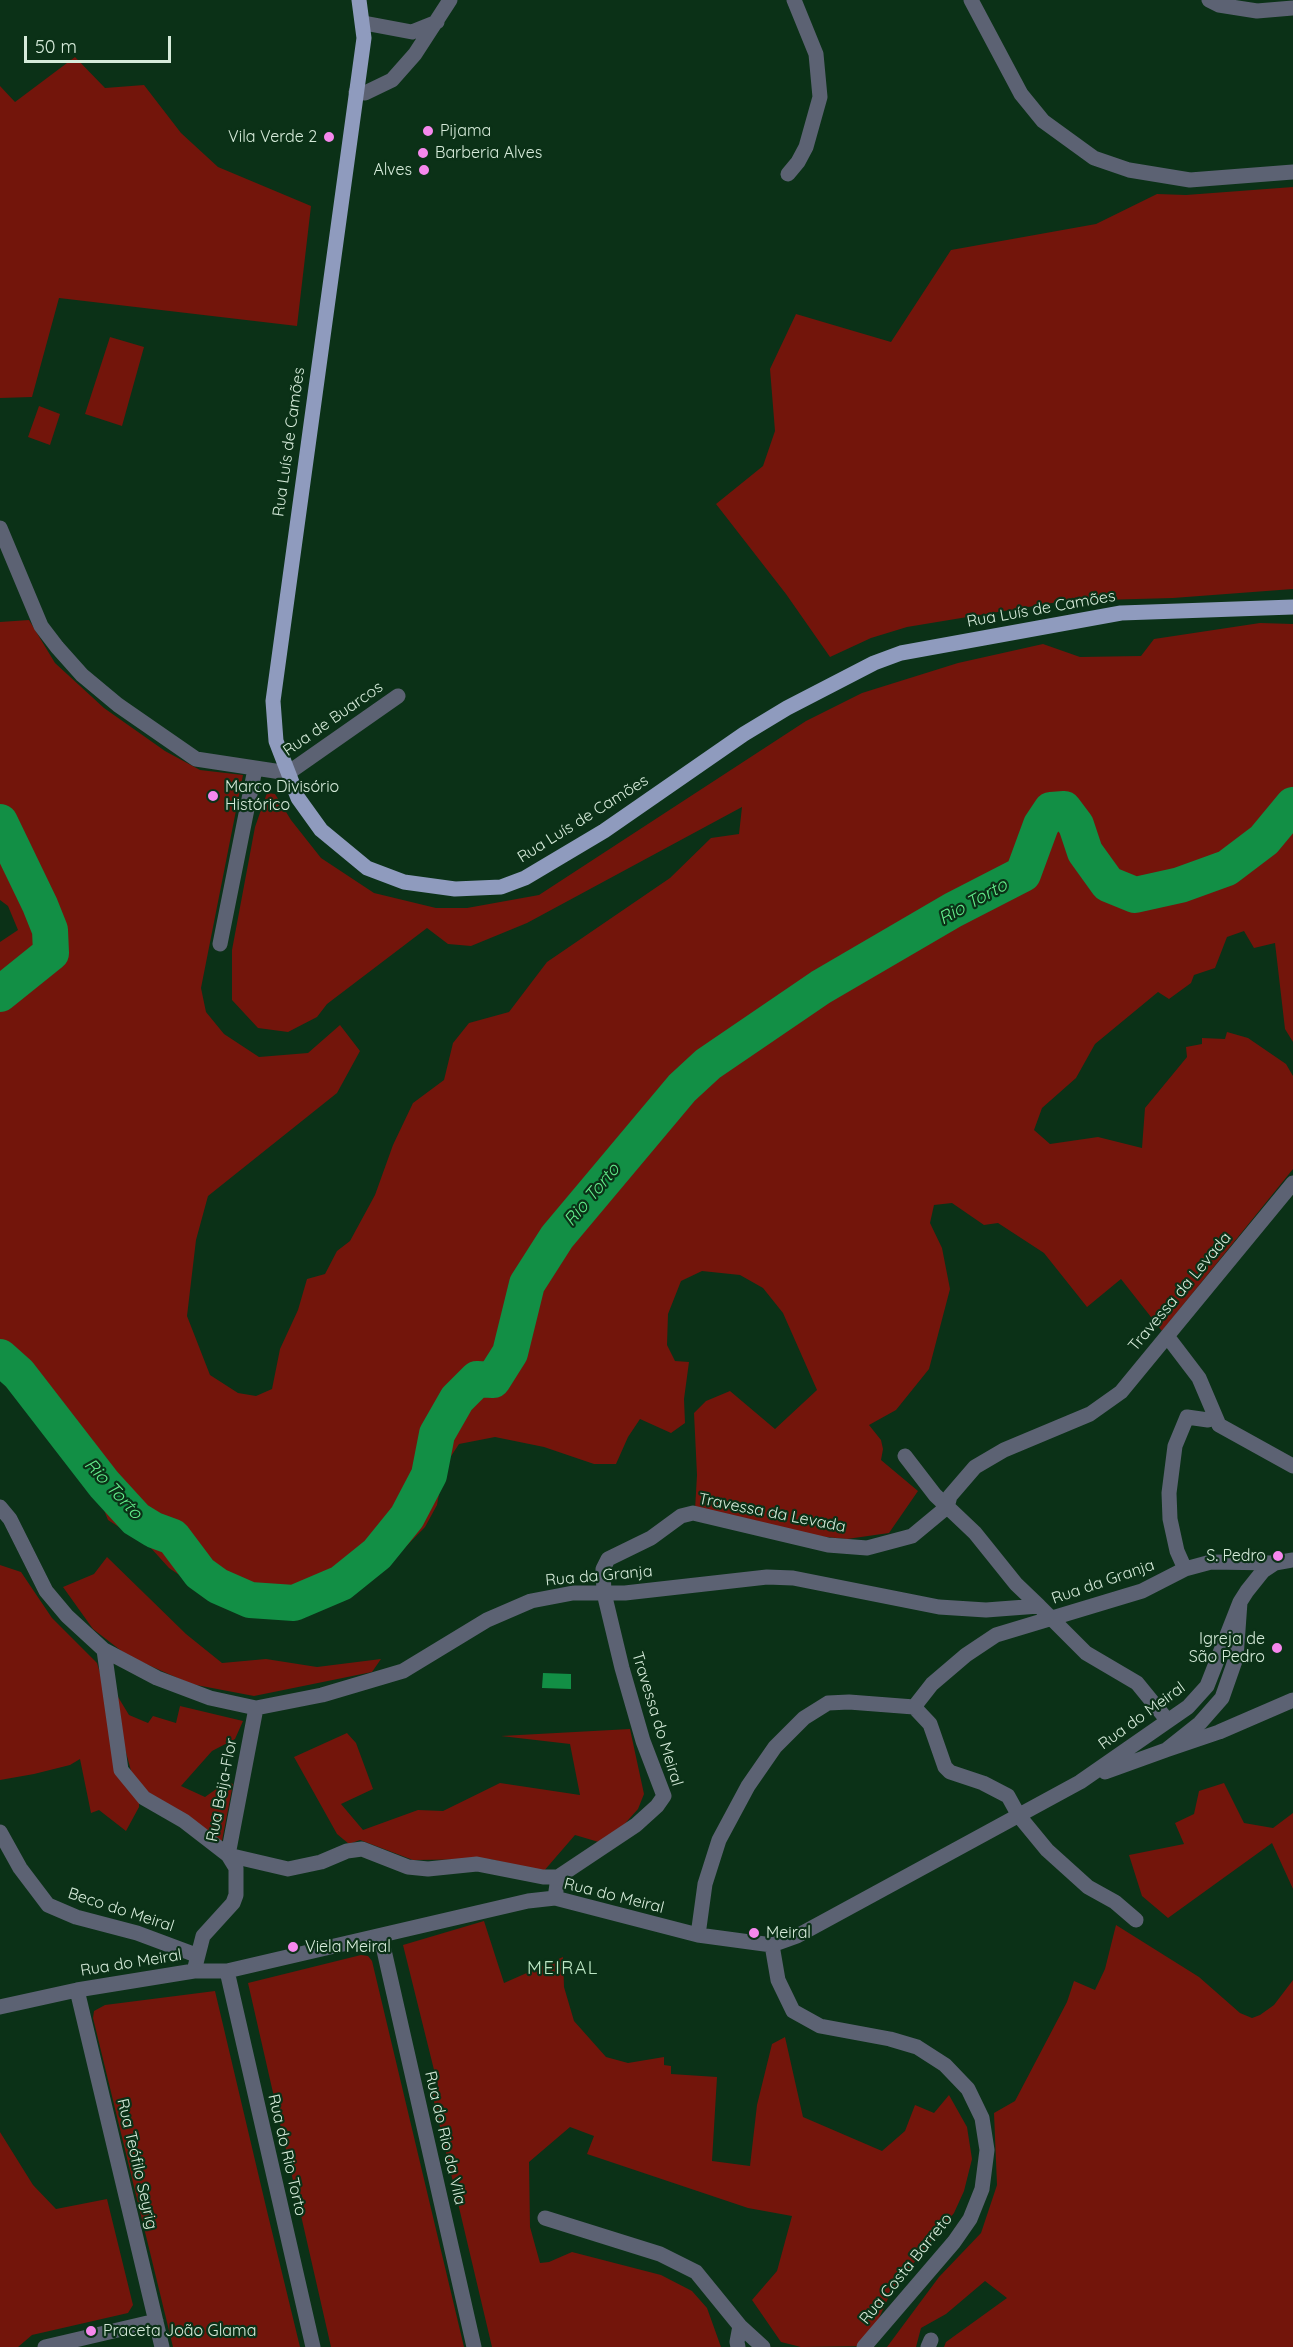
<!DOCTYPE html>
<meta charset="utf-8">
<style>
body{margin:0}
#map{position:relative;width:1293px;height:2347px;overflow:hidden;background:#0b3117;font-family:Quicksand,sans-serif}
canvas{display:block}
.scale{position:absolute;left:24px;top:36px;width:147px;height:27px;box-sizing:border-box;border:3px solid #d6ebda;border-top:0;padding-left:8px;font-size:18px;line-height:21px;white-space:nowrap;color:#d6ebda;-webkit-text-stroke:4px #0b3117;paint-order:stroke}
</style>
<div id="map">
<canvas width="1293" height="2347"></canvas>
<div class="scale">50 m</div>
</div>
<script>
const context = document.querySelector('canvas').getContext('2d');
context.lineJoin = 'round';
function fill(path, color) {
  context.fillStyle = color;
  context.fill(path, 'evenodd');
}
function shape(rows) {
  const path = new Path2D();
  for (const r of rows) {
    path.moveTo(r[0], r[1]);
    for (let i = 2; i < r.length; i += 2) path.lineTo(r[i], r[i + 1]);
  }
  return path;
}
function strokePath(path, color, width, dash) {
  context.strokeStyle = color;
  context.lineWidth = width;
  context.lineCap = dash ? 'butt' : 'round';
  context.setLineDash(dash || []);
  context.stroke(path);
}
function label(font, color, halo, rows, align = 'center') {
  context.font = font + ' Quicksand,sans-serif';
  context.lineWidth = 4.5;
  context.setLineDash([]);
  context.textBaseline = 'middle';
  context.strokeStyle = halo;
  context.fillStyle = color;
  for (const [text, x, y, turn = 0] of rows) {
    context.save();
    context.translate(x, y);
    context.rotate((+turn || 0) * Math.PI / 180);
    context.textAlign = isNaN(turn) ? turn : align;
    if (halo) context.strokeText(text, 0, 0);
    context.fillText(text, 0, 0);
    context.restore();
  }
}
fill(shape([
 [75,57,105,88,144,85,181,133,218,167,311,206,297,326,59,298,32,397,0,398,0,86,15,102],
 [1293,187,1293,589,1173,598,1064,601,907,627,871,638,830,657,786,594,716,504,763,466,775,431,770,369,796,314,891,342,951,250,1096,224,1157,194,1186,195],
 [110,337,144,347,122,426,85,414],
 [39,406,60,414,50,445,28,437],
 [29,620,55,663,104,708,165,751,200,770,243,775,201,988,206,1012,224,1034,259,1057,308,1053,340,1025,360,1051,337,1093,208,1196,196,1240,187,1316,210,1375,238,1393,256,1396,272,1389,280,1349,298,1310,307,1279,325,1274,337,1251,350,1241,375,1195,393,1145,413,1103,444,1080,453,1043,469,1023,509,1012,547,962,670,878,711,838,739,834,742,807,527,923,471,946,448,944,427,928,327,1004,317,1017,288,1032,258,1028,232,1000,232,950,255,827,267,793,275,794,291,820,321,858,374,893,436,908,467,908,539,895,806,721,862,693,958,663,1043,644,1080,657,1141,656,1154,639,1260,623,1293,624,1293,1042,1285,1029,1275,943,1254,948,1244,931,1227,937,1215,968,1194,975,1191,983,1169,999,1158,992,1095,1044,1076,1078,1042,1108,1034,1130,1050,1144,1098,1137,1142,1148,1145,1108,1187,1057,1186,1047,1202,1044,1202,1038,1225,1039,1227,1032,1248,1038,1286,1064,1293,1076,1293,1169,1162,1331,1121,1279,1087,1307,1044,1253,998,1223,984,1225,952,1203,934,1205,930,1223,942,1248,950,1289,929,1369,896,1410,869,1425,881,1440,883,1449,881,1460,918,1491,889,1533,847,1539,816,1536,695,1510,697,1475,694,1413,706,1401,730,1391,775,1429,817,1390,783,1313,763,1288,740,1275,702,1271,681,1281,668,1314,667,1345,675,1361,689,1362,684,1399,685,1423,671,1433,640,1419,628,1437,616,1464,594,1464,544,1447,495,1437,459,1444,444,1467,437,1505,425,1527,373,1580,333,1604,289,1614,266,1615,228,1608,169,1568,150,1547,108,1520,96,1490,78,1465,0,1380,0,942,18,930,8,906,0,900,0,622],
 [107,1557,186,1634,222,1663,266,1659,317,1667,381,1659,372,1672,254,1696,191,1684,128,1656,93,1629,63,1587,94,1574],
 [0,1565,21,1572,52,1618,97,1663,105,1689,116,1769,139,1797,139,1807,126,1831,99,1810,91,1813,80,1759,70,1765,34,1774,0,1780],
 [115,1692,129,1715,148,1723,153,1716,176,1723,180,1706,243,1721,235,1739,212,1751,181,1786,205,1797,226,1782,233,1784,221,1846,156,1800,133,1778,119,1727],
 [630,1729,644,1794,638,1809,621,1828,602,1843,575,1835,543,1872,490,1859,413,1860,360,1840,349,1844,337,1834,294,1757,347,1733,356,1743,373,1789,341,1804,363,1830,418,1810,443,1811,500,1783,580,1795,570,1744,501,1736],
 [1224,1783,1244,1823,1273,1828,1293,1813,1293,1889,1272,1843,1168,1918,1142,1896,1129,1855,1184,1844,1175,1823,1194,1814,1199,1791],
 [484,1921,504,1983,563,1957,564,1987,574,2021,606,2057,628,2063,664,2057,664,2065,671,2066,671,2074,717,2077,712,2161,750,2166,757,2105,772,2044,785,2037,803,2117,882,2151,905,2131,915,2105,934,2113,949,2095,967,2127,972,2159,964,2191,954,2213,892,2290,866,2346,801,2347,781,2342,752,2300,777,2271,792,2216,748,2208,587,2154,594,2136,570,2127,529,2162,530,2227,540,2263,549,2262,572,2252,661,2275,692,2291,707,2308,721,2347,492,2347,431,2089,438,2086,403,1945],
 [1116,1925,1199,1977,1240,2013,1252,2018,1260,2015,1274,2005,1293,1980,1293,2347,944,2347,946,2342,1007,2298,985,2281,946,2314,921,2328,916,2347,887,2347,939,2277,981,2233,997,2185,994,2113,1015,2101,1067,2002,1074,1981,1095,1990,1105,1969],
 [361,1955,368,1956,372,1961,464,2347,331,2347,248,1983],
 [215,1991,267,2211,300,2347,173,2347,93,2018,94,2011,105,2005],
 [0,2132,33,2185,56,2209,107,2199,133,2305,128,2313,32,2335,18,2347,0,2347]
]), '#73150b');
fill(shape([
 [543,1673,571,1674,571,1689,542,1688]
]), '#128f45');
strokePath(shape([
 [0,822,40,905,50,930,51,953,0,994],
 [0,1357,19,1374,104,1484,136,1519,154,1530,173,1537,200,1573,218,1586,250,1600,294,1603,341,1583,377,1554,407,1517,429,1475,437,1434,457,1399,477,1379,493,1380,510,1353,527,1284,557,1237,682,1088,708,1064,821,987,953,910,1023,874,1041,825,1051,810,1064,809,1076,825,1085,852,1108,884,1135,895,1180,885,1227,868,1264,840,1293,805]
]), '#128f45', 36);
strokePath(shape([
 [971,0,1021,94,1043,121,1094,158,1129,170,1190,180,1293,172],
 [1209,0,1219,5,1257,11,1293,8],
 [364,23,412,32,437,22],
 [356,92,365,93,392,80,415,54,450,0],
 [788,174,798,162,806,147,820,97,816,54,794,0],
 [0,528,41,626,57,647,82,675,118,705,196,759,288,773,398,696],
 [220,944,255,769],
 [1167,1336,1199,1378,1219,1425,1293,1466],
 [905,1456,935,1495,975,1533,1016,1584,1039,1606],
 [0,1507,10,1519,46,1591,67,1616,104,1650,157,1678,210,1698,256,1708,322,1695,403,1671,487,1620,531,1601,573,1593,625,1593,767,1577,793,1578,939,1607,986,1610,1039,1606,1086,1653,1137,1683,1168,1721],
 [1293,1560,1275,1563,1263,1571,1247,1591,1240,1602,1236,1658,1222,1698,1200,1723,1166,1750,1219,1732,1293,1700],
 [1185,1569,1177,1551,1170,1519,1169,1493,1175,1446,1187,1417,1208,1420,1214,1417],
 [104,1650,121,1770,144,1798,184,1821,228,1855,288,1869,321,1862,347,1851,362,1849,408,1867,428,1869,477,1864,543,1877,558,1877],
 [914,1707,930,1724,945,1767,950,1772,983,1783,1008,1796,1019,1816,1047,1850,1088,1887,1115,1902,1136,1920],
 [1105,1772,1166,1750],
 [0,1832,20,1868,48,1905,76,1917,137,1933,196,1955],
 [555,1898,558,1877,636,1825,657,1806,664,1796,643,1741,622,1668,604,1593,603,1569,608,1559,651,1538,681,1516,693,1513,828,1545,867,1548,912,1536,947,1507,950,1496,975,1467,1004,1450,1090,1414,1121,1392,1293,1183],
 [698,1935,705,1884,719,1840,748,1786,775,1747,804,1718,828,1703,849,1702,914,1707,932,1684,966,1655,996,1635,1142,1591,1185,1569,1211,1562,1275,1563],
 [381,1937,474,2347],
 [772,1945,778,1980,793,2011,820,2026,890,2039,917,2047,945,2065,968,2089,982,2118,987,2150,982,2189,970,2219,954,2242,864,2347],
 [194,1971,203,1936,233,1903,236,1895,236,1868,228,1855,256,1708],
 [227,1971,313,2347],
 [77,1990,162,2347],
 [0,2007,77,1990,194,1971,227,1971,528,1901,555,1898,698,1935,772,1945,797,1936,1080,1782,1188,1707,1207,1686,1240,1602],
 [545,2218,660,2254,696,2272,740,2326,763,2347],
 [45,2347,156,2321],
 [738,2347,737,2342,740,2326],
 [928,2347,931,2340]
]), '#5c6273', 15);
strokePath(shape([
 [359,0,364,38,273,701,276,741,298,798,321,830,367,868,404,882,455,889,501,887,525,878,604,831,744,734,787,708,874,663,901,653,1121,613,1293,607]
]), '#8f9bbe', 15);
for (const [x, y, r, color] of [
 [428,131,6,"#f688ed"],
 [329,137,6,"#f688ed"],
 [423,153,6,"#f688ed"],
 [424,170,6,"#f688ed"],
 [213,796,6,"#f688ed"],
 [1278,1556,6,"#f688ed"],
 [1277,1648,6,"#f688ed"],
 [754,1933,6,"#f688ed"],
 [293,1947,6,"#f688ed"],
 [91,2331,6,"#f688ed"]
]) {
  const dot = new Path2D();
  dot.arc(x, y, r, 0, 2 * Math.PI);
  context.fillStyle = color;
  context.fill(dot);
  strokePath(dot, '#0b3117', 2);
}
label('16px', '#d6ebda', '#0b3117', [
 ["Pijama",440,131],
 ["Vila Verde 2",317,137,"right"],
 ["Barberia Alves",435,153],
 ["Alves",412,170,"right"],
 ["Marco Divisório",225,787],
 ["Histórico",225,805],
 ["S. Pedro",1266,1556,"right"],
 ["Igreja de",1265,1639,"right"],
 ["São Pedro",1265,1657,"right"],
 ["Meiral",766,1933],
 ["Viela Meiral",305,1947],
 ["Praceta João Glama",103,2331]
], 'left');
label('16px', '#d6ebda', '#0b3117', [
 ["Rua Luís de Camões",289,442,-82],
 ["Rua Luís de Camões",1041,609,-10],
 ["Rua de Buarcos",333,719,-35],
 ["Rua Luís de Camões",583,819,-32],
 ["Travessa da Levada",1180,1292,-50],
 ["Travessa da Levada",772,1513,11],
 ["Rua da Granja",599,1576,-5],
 ["Rua da Granja",1103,1582,-19],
 ["Rua do Meiral",1142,1716,-36],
 ["Travessa do Meiral",657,1719,73],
 ["Rua Beija-Flor",222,1790,-79],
 ["Rua do Meiral",614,1896,14],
 ["Beco do Meiral",121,1910,18],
 ["Rua do Meiral",131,1963,-9],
 ["Rua do Rio da Vila",445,2138,77],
 ["Rua do Rio Torto",287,2155,77],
 ["Rua Teófilo Seyrig",137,2164,77],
 ["Rua Costa Barreto",906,2269,-51]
]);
label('italic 18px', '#64ed8c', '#0b3117', [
 ["Rio Torto",973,902,-29],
 ["Rio Torto",592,1195,-50],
 ["Rio Torto",113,1489,47]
]);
context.letterSpacing = '1.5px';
label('18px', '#bde7c5', '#0b3117', [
 ["MEIRAL",563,1969]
]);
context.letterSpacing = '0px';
</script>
